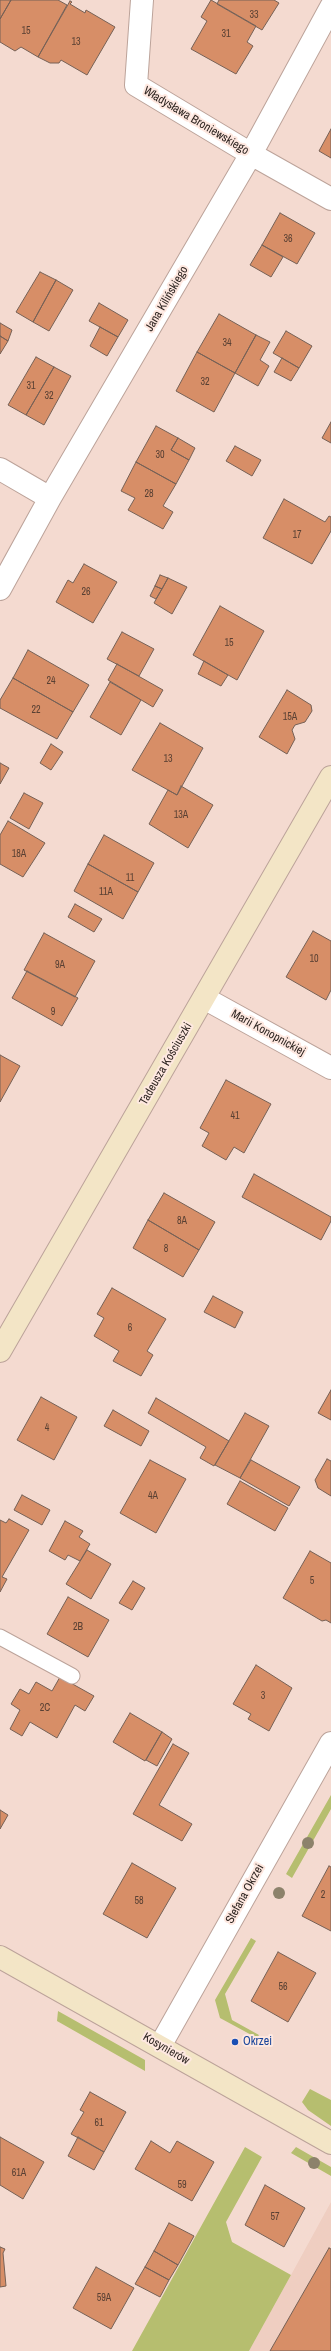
<!DOCTYPE html>
<meta charset="utf-8">
<style>
body{margin:0}
canvas{display:block;background:#f4dad0}
</style>
<canvas width="331" height="2351"></canvas>
<script>
const context = document.querySelector('canvas').getContext('2d');
context.lineJoin = 'round';
function fill(path, color) {
  context.fillStyle = color;
  context.fill(path, 'evenodd');
}
function shape(rows) {
  const path = new Path2D();
  for (const r of rows) {
    path.moveTo(r[0], r[1]);
    for (let i = 2; i < r.length; i += 2) path.lineTo(r[i], r[i + 1]);
  }
  return path;
}
function strokePath(path, color, width, dash) {
  context.strokeStyle = color;
  context.lineWidth = width;
  context.lineCap = dash ? 'butt' : 'round';
  context.setLineDash(dash || []);
  context.stroke(path);
}
function label(font, color, halo, rows, align = 'center') {
  context.font = font + ' "Archivo Narrow",sans-serif';
  context.lineWidth = 4;
  context.setLineDash([]);
  context.textBaseline = 'middle';
  context.strokeStyle = halo;
  context.fillStyle = color;
  for (const [text, x, y, turn = 0] of rows) {
    context.save();
    context.translate(x, y);
    context.rotate((+turn || 0) * Math.PI / 180);
    context.textAlign = isNaN(turn) ? turn : align;
    if (halo) context.strokeText(text, 0, 0);
    context.fillText(text, 0, 0);
    context.restore();
  }
}
fill(shape([
 [331,2202,331,2351,249,2351,291,2275]
]), '#efcec1');
fill(shape([
 [331,1795,331,1809,292,1878,286,1874],
 [251,1938,256,1941,225,1994,232,2020,259,2035,257,2038,220,2018,215,2000],
 [58,2011,145,2060,145,2071,57,2021],
 [310,2089,331,2100,331,2126,308,2110,302,2102],
 [245,2147,262,2157,226,2222,232,2242,291,2275,249,2351,132,2351],
 [296,2147,331,2167,331,2176,291,2153]
]), '#b6be6f');
const building = shape([
 [0,0,11,0,0,19,0,0],
 [11,0,58,0,67,5,38,57,21,47,15,51,0,42,0,19,11,0],
 [211,0,256,26,247,42,253,46,236,74,191,49,207,21,201,17,211,0],
 [219,0,274,0,279,3,262,30,217,4,219,0],
 [70,1,72,2,70,4,85,13,86,10,115,27,87,75,61,60,59,63,50,63,38,57,70,1],
 [331,129,331,158,319,151,331,129],
 [280,213,315,233,297,264,262,245,280,213],
 [262,245,283,257,271,277,250,265,262,245],
 [40,272,56,280,33,322,16,312,40,272],
 [56,280,73,290,49,331,33,322,56,280],
 [99,303,128,320,118,337,89,321,99,303],
 [219,314,256,335,235,373,197,352,219,314],
 [0,323,12,330,8,341,0,336,0,323],
 [100,327,118,337,107,356,90,346,100,327],
 [286,331,312,346,299,368,273,353,286,331],
 [256,335,270,342,260,360,269,366,258,386,235,373,256,335],
 [0,336,8,341,0,354,0,336],
 [197,352,235,373,214,412,176,391,197,352],
 [36,357,54,367,26,415,8,405,36,357],
 [282,358,299,368,291,381,274,372,282,358],
 [54,367,71,376,44,425,26,415,54,367],
 [331,422,331,443,322,438,331,422],
 [156,426,178,438,171,450,189,460,176,484,136,462,156,426],
 [178,438,195,448,189,460,171,450,178,438],
 [235,446,261,460,252,476,226,461,235,446],
 [136,462,176,484,163,506,173,512,163,529,128,510,135,498,121,491,136,462],
 [284,499,325,522,329,516,331,517,331,531,312,564,263,538,284,499],
 [84,564,117,582,93,623,56,602,68,580,73,583,84,564],
 [160,575,168,578,162,589,155,586,160,575],
 [168,578,187,587,172,614,154,603,168,578],
 [155,586,162,589,156,599,150,596,155,586],
 [220,606,264,631,237,680,193,655,220,606],
 [122,632,154,649,139,676,107,659,122,632],
 [28,650,89,685,73,712,13,678,28,650],
 [204,661,228,675,221,686,198,674,204,661],
 [117,664,163,690,153,707,108,680,117,664],
 [13,678,73,712,57,739,0,708,0,700,13,678],
 [110,682,141,700,121,735,90,717,110,682],
 [287,690,311,705,312,711,305,722,295,725,292,730,295,739,287,754,259,737,287,690],
 [160,723,203,748,177,795,132,770,160,723],
 [51,744,63,752,51,770,40,763,51,744],
 [0,763,9,768,0,784,0,763],
 [181,786,213,805,188,848,149,824,168,790,177,795,181,786],
 [24,793,43,803,29,829,10,818,24,793],
 [8,821,45,843,23,877,0,864,0,835,8,821],
 [104,835,154,863,138,892,88,864,104,835],
 [88,864,138,892,123,919,74,891,88,864],
 [75,904,102,919,94,932,68,917,75,904],
 [313,931,331,941,331,990,326,1000,286,977,313,931],
 [44,933,95,961,75,997,24,970,44,933],
 [27,971,78,998,62,1026,12,998,27,971],
 [0,1055,20,1066,0,1102,0,1055],
 [226,1080,271,1104,244,1153,234,1147,226,1160,202,1146,209,1133,200,1128,226,1080],
 [254,1174,331,1217,331,1221,321,1240,242,1197,254,1174],
 [164,1193,215,1222,199,1250,148,1220,164,1193],
 [148,1220,199,1250,183,1277,133,1248,148,1220],
 [112,1288,166,1319,147,1351,153,1355,141,1376,113,1361,119,1351,94,1336,104,1318,97,1314,112,1288],
 [213,1296,243,1312,235,1328,204,1312,213,1296],
 [331,1390,331,1420,318,1413,331,1390],
 [41,1397,77,1417,54,1460,17,1440,41,1397],
 [156,1398,229,1441,214,1466,200,1458,206,1447,148,1413,156,1398],
 [113,1410,149,1431,141,1446,104,1426,113,1410],
 [245,1413,269,1426,240,1478,215,1465,245,1413],
 [327,1459,331,1461,331,1496,318,1488,315,1480,327,1459],
 [150,1460,186,1479,156,1533,120,1513,150,1460],
 [251,1460,300,1487,289,1506,240,1478,251,1460],
 [240,1481,288,1508,275,1531,227,1504,240,1481],
 [22,1495,50,1510,42,1525,14,1510,22,1495],
 [9,1519,29,1530,2,1577,7,1579,0,1592,0,1520,6,1523,9,1519],
 [65,1521,83,1531,79,1537,90,1544,80,1561,68,1555,65,1560,49,1551,65,1521],
 [87,1550,111,1564,91,1599,66,1584,87,1550],
 [310,1551,331,1563,331,1623,326,1620,322,1621,283,1598,310,1551],
 [133,1581,145,1588,132,1610,119,1603,133,1581],
 [68,1597,109,1620,88,1657,47,1634,68,1597],
 [256,1665,292,1688,269,1731,248,1719,251,1714,233,1704,256,1665],
 [60,1677,94,1696,85,1711,75,1705,57,1738,30,1722,22,1736,10,1729,20,1710,11,1704,20,1689,29,1694,36,1682,52,1691,60,1677],
 [130,1713,162,1732,145,1761,113,1742,130,1713],
 [162,1732,172,1739,157,1766,146,1760,162,1732],
 [173,1744,189,1753,159,1805,192,1824,182,1841,133,1814,173,1744],
 [0,1810,8,1815,0,1829,0,1810],
 [132,1863,176,1888,147,1938,103,1914,132,1863],
 [329,1866,331,1867,331,1931,302,1916,329,1866],
 [278,1952,316,1973,288,2022,251,2001,278,1952],
 [90,2092,126,2112,104,2152,71,2134,84,2112,80,2110,90,2092],
 [0,2137,44,2162,23,2199,0,2185,0,2137],
 [78,2137,104,2152,94,2170,68,2156,78,2137],
 [151,2141,170,2153,177,2141,214,2162,192,2201,135,2169,151,2141],
 [265,2185,305,2208,284,2247,245,2225,265,2185],
 [169,2223,194,2236,178,2265,154,2251,169,2223],
 [0,2247,5,2249,3,2253,6,2286,0,2287,0,2247],
 [329,2248,331,2249,331,2351,270,2351,329,2248],
 [154,2251,178,2265,169,2280,145,2267,154,2251],
 [96,2267,134,2288,111,2329,73,2308,96,2267],
 [145,2267,169,2280,160,2297,135,2284,145,2267]
]);
fill(building, '#d78e67');
strokePath(building, '#766156', 1);
const lane = shape([
 [0,1637,72,1676]
]);
const street = shape([
 [142,0,136,85,251,154,331,199],
 [0,469,50,498],
 [0,589,50,498,251,154,331,7],
 [204,998,331,1068],
 [160,2046,331,1743]
]);
const secondary = shape([
 [0,1351,331,777],
 [0,1957,331,2143]
]);
strokePath(lane, '#bca39a', 17);
strokePath(street, '#bca39a', 24);
strokePath(secondary, '#bca39a', 24);
strokePath(lane, '#fff', 15);
strokePath(street, '#fff', 22);
strokePath(secondary, '#f3e5c6', 22);
context.fillStyle = '#8c826b';
for (const [x, y] of [
 [308,1843],
 [279,1893],
 [314,2163]
]) {
  context.beginPath();
  context.arc(x, y, 6, 0, 2 * Math.PI);
  context.fill();
}
for (const [x, y, r, color] of [
 [235,2042,4,"#1a4fb4"]
]) {
  const dot = new Path2D();
  dot.arc(x, y, r, 0, 2 * Math.PI);
  context.fillStyle = color;
  context.fill(dot);
  strokePath(dot, '#fee8e0', 1.5);
}
label('10px', '#594033', null, [
 ["33",254,15],
 ["15",26,31],
 ["31",226,34],
 ["13",76,42],
 ["36",288,239],
 ["34",227,343],
 ["32",205,382],
 ["31",31,386],
 ["32",49,396],
 ["30",160,455],
 ["28",149,494],
 ["17",297,535],
 ["26",86,592],
 ["15",229,643],
 ["24",51,681],
 ["22",36,710],
 ["15A",290,717],
 ["13",168,759],
 ["13A",181,815],
 ["18A",19,854],
 ["11",130,878],
 ["11A",106,892],
 ["10",314,959],
 ["9A",60,965],
 ["9",53,1012],
 ["41",235,1116],
 ["8A",182,1221],
 ["8",166,1249],
 ["6",130,1328],
 ["4",47,1428],
 ["4A",153,1496],
 ["5",312,1581],
 ["2B",78,1627],
 ["3",263,1696],
 ["2C",45,1708],
 ["2",323,1895],
 ["58",139,1901],
 ["56",283,1987],
 ["61",99,2123],
 ["61A",19,2173],
 ["59",182,2185],
 ["57",275,2217],
 ["59A",104,2298]
]);
label('12px', '#2f2622', '#fee8e0', [
 ["Władysława Broniewskiego",196,121,31],
 ["Jana Kilińskiego",167,299,-60],
 ["Marii Konopnickiej",268,1033,29],
 ["Tadeusza Kościuszki",166,1064,-60],
 ["Stefana Okrzei",245,1894,-61],
 ["Kosynierów",166,2049,30]
]);
label('12px', '#164399', '#fee8e0', [
 ["Okrzei",243,2042]
], 'left');
</script>
